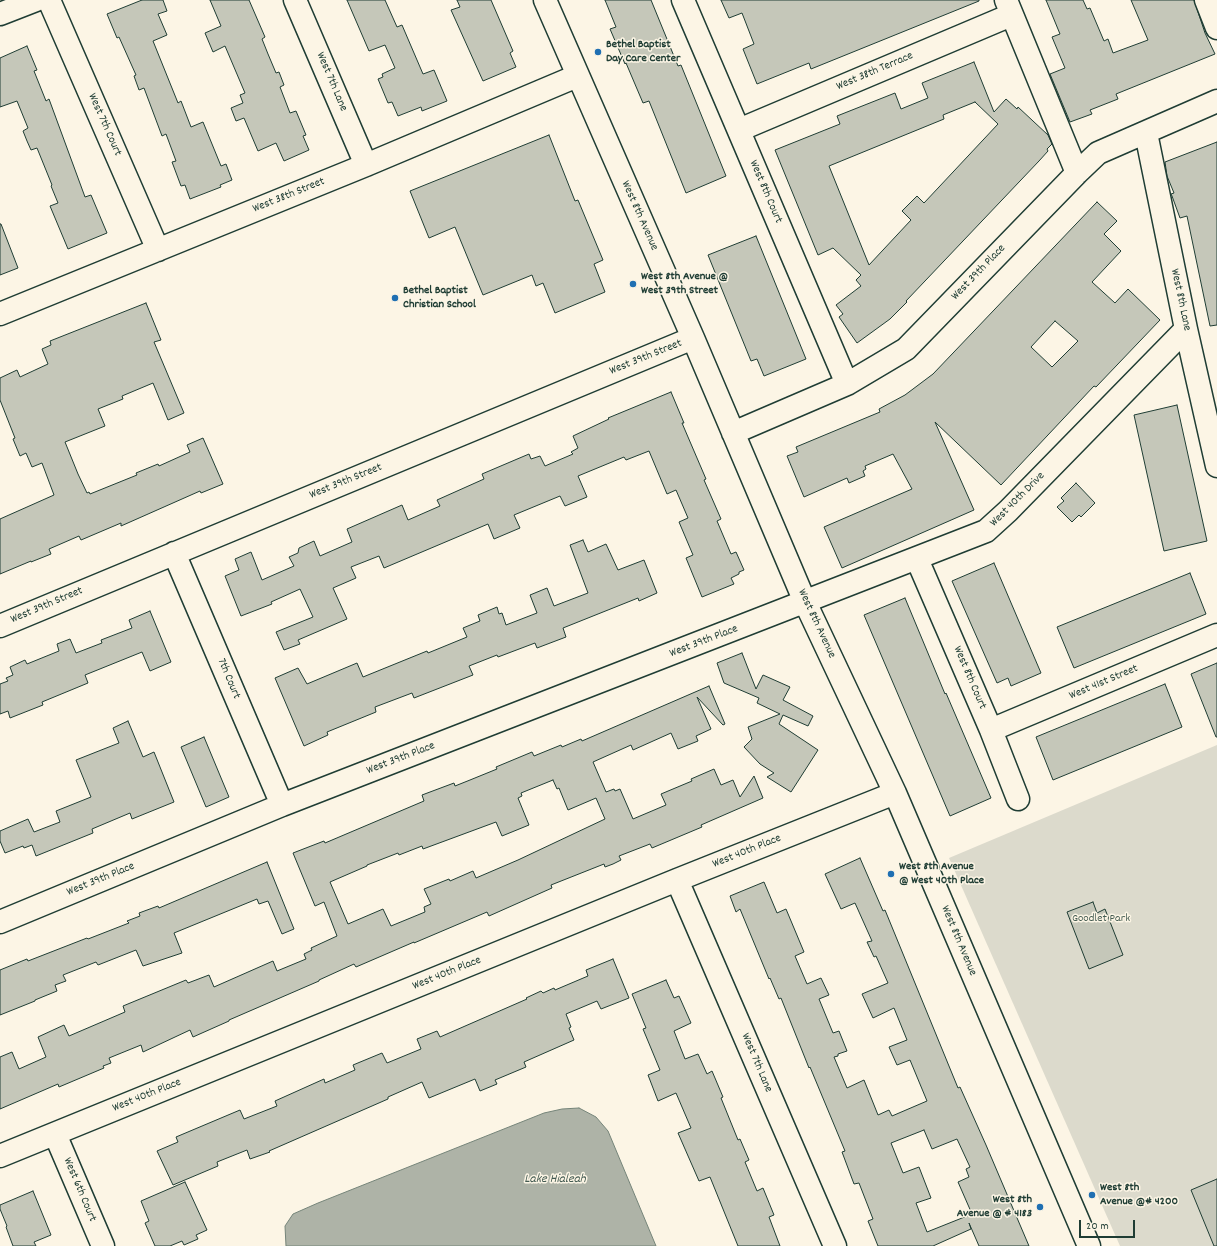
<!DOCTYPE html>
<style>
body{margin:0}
#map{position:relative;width:1217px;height:1246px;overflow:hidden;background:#fcf5e5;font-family:Dekko,sans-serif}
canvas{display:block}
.scale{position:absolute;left:1079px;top:1220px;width:56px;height:18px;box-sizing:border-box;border:2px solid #1f3d34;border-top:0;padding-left:5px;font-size:12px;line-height:14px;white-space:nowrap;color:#1f3d34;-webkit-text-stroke:3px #fcf5e5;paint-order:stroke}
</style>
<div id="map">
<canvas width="1217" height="1246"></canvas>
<div class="scale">20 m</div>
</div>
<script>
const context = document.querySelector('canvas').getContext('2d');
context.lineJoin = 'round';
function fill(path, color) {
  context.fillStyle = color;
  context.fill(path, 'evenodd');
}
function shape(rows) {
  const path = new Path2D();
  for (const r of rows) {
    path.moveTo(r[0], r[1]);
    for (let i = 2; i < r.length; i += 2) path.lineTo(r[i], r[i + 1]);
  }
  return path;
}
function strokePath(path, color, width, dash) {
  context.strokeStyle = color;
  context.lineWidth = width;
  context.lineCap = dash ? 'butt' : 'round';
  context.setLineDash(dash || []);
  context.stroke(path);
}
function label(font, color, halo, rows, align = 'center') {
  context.font = font + ' Dekko,sans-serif';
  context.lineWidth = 3;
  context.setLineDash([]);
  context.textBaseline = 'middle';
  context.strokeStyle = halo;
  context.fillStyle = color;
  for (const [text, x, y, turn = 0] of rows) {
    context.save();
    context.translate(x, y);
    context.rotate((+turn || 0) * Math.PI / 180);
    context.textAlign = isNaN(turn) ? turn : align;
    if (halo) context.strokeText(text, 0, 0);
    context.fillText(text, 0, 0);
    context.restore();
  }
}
fill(shape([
 [1217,745,1217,1246,1120,1246,949,858]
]), '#dcdacc');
const water = shape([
 [579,1108,596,1117,608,1131,656,1246,286,1246,285,1226,293,1214,318,1203,544,1113,562,1109,579,1108]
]);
fill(water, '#aeb3a7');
strokePath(water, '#758479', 1);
const building = shape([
 [142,0,163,0,167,11,158,14,167,35,153,41,178,103,181,101,191,127,203,122,221,166,226,164,232,180,220,185,221,187,190,199,185,185,181,186,172,162,176,161,166,134,162,136,144,88,139,90,134,76,136,75,119,37,117,38,107,14,142,0],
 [210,0,249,0,265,37,262,39,268,54,276,73,279,72,284,85,280,87,290,113,296,111,306,135,303,136,309,150,284,161,276,143,258,151,244,118,236,121,231,108,243,103,240,95,245,93,225,46,213,52,205,33,221,26,210,0],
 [347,0,385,0,397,27,402,25,423,74,434,70,447,101,422,111,421,107,398,116,392,102,388,103,378,79,383,77,382,74,395,68,385,45,369,51,347,0],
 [457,0,491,0,513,51,510,53,516,67,483,81,451,10,460,7,457,0],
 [605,0,651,0,678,66,681,65,726,176,686,193,649,101,643,103,626,63,625,64,610,29,616,27,605,0],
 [721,0,979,0,979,1,811,69,809,63,757,84,743,49,754,44,742,13,729,18,721,0],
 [1046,0,1083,0,1087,9,1090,8,1104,41,1108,39,1113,53,1148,40,1131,0,1194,0,1205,33,1215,54,1116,94,1118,99,1090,110,1092,114,1070,122,1050,74,1065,68,1052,37,1060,34,1046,0],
 [27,46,37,70,34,71,46,101,49,99,85,197,91,195,107,233,68,249,50,206,58,203,51,186,52,185,37,148,31,150,27,141,23,131,28,128,17,101,0,107,0,58,27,46],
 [974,62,994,112,1006,99,1017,109,1018,107,1048,135,1052,144,1047,149,1048,151,1039,161,906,301,907,302,890,319,857,343,839,317,843,314,836,305,861,286,856,280,861,275,833,248,818,255,775,150,840,124,837,116,895,93,901,109,928,98,922,83,974,62],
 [975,102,998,124,924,203,917,196,902,211,911,220,869,265,829,166,944,119,943,115,975,102],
 [549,135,575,201,578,200,603,260,594,264,605,292,555,313,543,283,536,286,532,275,483,295,455,227,429,238,410,191,549,135],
 [1217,142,1217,325,1210,326,1187,216,1180,218,1172,196,1171,194,1174,193,1167,176,1165,162,1217,142],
 [1097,202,1117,221,1104,234,1121,251,1092,282,1115,303,1128,289,1160,320,1096,387,1094,386,1001,485,935,422,974,510,842,568,824,527,912,489,893,454,865,466,866,469,863,471,865,476,849,483,847,478,804,497,787,456,798,452,796,447,880,412,879,409,905,395,933,374,1097,202],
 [1055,321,1078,341,1052,367,1031,347,1055,321],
 [0,224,1,224,18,268,0,275,0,224],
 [756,236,806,359,764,376,757,359,751,361,708,255,756,236],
 [146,303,161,340,154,342,184,413,168,420,153,383,122,396,123,399,98,409,105,426,65,442,78,474,87,493,89,492,90,494,137,475,136,473,158,464,159,466,190,452,187,445,203,438,223,484,201,493,200,491,121,526,121,523,81,540,79,536,49,549,51,554,31,562,31,561,0,574,0,519,54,495,42,463,32,467,26,453,20,456,13,439,15,438,0,400,0,378,17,370,20,377,48,364,42,349,51,345,50,341,146,303],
 [671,392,684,423,682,423,706,479,704,480,721,519,717,521,731,554,736,552,744,570,739,572,739,574,731,578,734,584,702,597,686,558,693,555,679,522,688,518,676,490,667,494,649,451,626,460,624,457,578,476,587,497,565,506,560,496,514,515,520,528,494,539,488,524,384,568,379,556,351,567,356,578,333,588,347,619,298,640,300,644,284,650,276,632,313,617,300,589,271,602,272,604,241,616,225,576,239,570,235,559,251,552,262,580,294,566,289,557,298,553,299,548,314,541,320,556,352,542,347,529,402,505,408,520,440,506,437,500,484,479,482,474,529,454,531,459,540,456,545,466,573,454,571,452,578,448,573,436,609,419,608,418,671,392],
 [1177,405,1207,541,1164,551,1134,415,1177,405],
 [1076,483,1095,503,1081,517,1079,515,1072,522,1057,507,1064,501,1061,498,1076,483],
 [583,540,588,552,606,544,618,570,644,560,657,593,639,601,638,598,563,628,566,637,537,648,535,643,498,657,497,655,469,666,473,675,414,698,412,693,375,707,376,712,327,732,328,735,304,746,275,678,298,668,307,684,357,663,363,677,427,651,428,653,467,637,463,628,480,621,478,615,497,607,499,614,502,613,506,625,537,613,530,595,547,588,554,606,588,593,570,545,583,540],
 [994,563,1041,673,1011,686,1008,678,997,683,952,581,994,563],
 [1190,573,1206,614,1074,668,1057,627,1190,573],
 [905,598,945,694,946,693,991,798,950,816,864,615,905,598],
 [150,611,171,662,150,671,142,652,85,675,88,683,42,702,43,705,10,718,8,711,0,714,0,684,8,681,6,678,13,675,10,667,25,660,27,664,59,651,57,644,70,639,76,653,102,643,101,640,132,628,129,620,150,611],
 [742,653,756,689,763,675,790,687,783,700,813,716,808,726,783,715,779,724,818,750,791,792,767,777,774,773,760,764,744,747,752,739,748,727,780,714,757,703,759,698,724,683,717,663,742,653],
 [1217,663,1217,737,1216,737,1191,674,1217,663],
 [1165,684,1182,727,1053,780,1036,737,1165,684],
 [709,686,725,724,723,725,697,697,711,729,696,736,698,741,678,749,671,733,633,750,631,745,593,762,606,792,614,789,615,791,620,789,633,819,666,805,661,794,692,781,691,779,714,769,721,785,733,780,740,797,754,776,763,798,701,825,702,827,652,848,650,844,619,856,621,860,613,864,605,867,604,864,551,885,552,888,489,916,487,912,414,943,414,942,356,967,354,964,319,980,319,981,229,1020,229,1021,193,1037,190,1030,143,1052,141,1045,109,1058,111,1063,103,1066,104,1068,59,1087,58,1084,0,1109,0,1057,12,1052,19,1069,46,1057,38,1037,64,1025,69,1036,125,1012,123,1006,186,980,188,983,209,975,214,987,273,961,277,971,306,959,304,954,312,950,311,948,337,936,324,902,315,906,293,853,324,841,325,843,424,801,422,795,454,783,455,786,470,780,497,769,496,767,532,752,534,756,561,745,562,747,581,739,582,741,709,686],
 [553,780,557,789,559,788,568,810,596,798,605,819,518,860,476,878,473,871,450,881,449,879,424,889,431,904,424,907,425,912,391,926,383,909,348,924,330,882,367,866,367,865,398,853,399,855,422,846,423,849,496,822,502,836,529,825,518,798,522,796,521,793,553,780],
 [128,721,143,757,154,752,174,802,132,819,130,813,92,829,93,833,36,856,32,845,24,848,23,846,5,853,0,841,0,831,28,819,34,832,60,822,56,811,91,797,76,760,119,743,113,728,128,721],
 [204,737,229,797,206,807,181,747,204,737],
 [860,858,883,911,885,910,958,1088,960,1087,986,1145,1029,1246,979,1246,969,1223,971,1229,933,1246,878,1246,868,1221,873,1219,859,1183,854,1184,842,1152,845,1151,810,1067,809,1068,781,998,779,999,770,978,769,979,740,909,736,912,730,896,764,882,777,913,786,909,804,952,795,956,807,984,821,978,829,995,819,999,833,1033,839,1031,847,1051,838,1054,838,1056,834,1057,847,1088,864,1080,878,1115,889,1110,892,1116,927,1101,910,1060,897,1065,889,1047,907,1040,894,1008,873,1018,862,994,888,983,876,956,874,957,867,942,872,941,855,903,841,909,825,874,860,858],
 [924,1130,932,1149,957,1139,970,1167,966,1169,969,1177,958,1182,972,1214,927,1232,916,1203,931,1198,919,1167,903,1173,891,1143,924,1130],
 [267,862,294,929,282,934,268,901,259,904,257,899,174,933,182,953,143,966,136,950,98,965,96,962,63,975,66,981,55,985,57,991,35,1000,35,1001,0,1015,0,970,27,959,28,961,87,938,88,939,129,923,127,921,140,916,139,913,158,906,159,908,267,862],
 [1093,902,1097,913,1105,909,1123,955,1089,969,1067,912,1093,902],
 [613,959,629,998,601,1009,597,1001,566,1014,571,1027,569,1028,574,1040,524,1062,526,1067,495,1080,497,1084,480,1091,475,1079,429,1098,422,1082,388,1097,388,1099,269,1151,270,1152,250,1159,247,1150,217,1162,218,1166,173,1185,157,1151,178,1142,176,1137,240,1110,244,1119,277,1106,275,1101,324,1079,325,1083,355,1070,353,1065,382,1053,387,1063,421,1049,417,1039,437,1031,440,1037,527,999,526,998,541,991,543,993,554,988,555,990,588,976,586,970,613,959],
 [666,980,674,998,679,996,691,1023,674,1031,685,1059,698,1054,707,1074,712,1071,723,1097,721,1098,738,1140,740,1139,749,1160,745,1162,757,1191,763,1188,774,1215,769,1217,780,1246,738,1246,710,1177,699,1181,678,1133,691,1128,676,1093,658,1101,648,1075,660,1070,643,1029,646,1028,632,994,666,980],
 [1217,1179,1217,1246,1214,1246,1191,1190,1217,1179],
 [185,1182,207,1230,196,1235,198,1239,184,1245,182,1241,170,1246,155,1246,145,1223,149,1221,141,1201,185,1182],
 [33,1191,51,1235,34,1242,36,1246,13,1246,6,1227,7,1226,0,1209,0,1205,33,1191]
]);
fill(building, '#c5c7b9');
strokePath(building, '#1f3d34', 1);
const minor = shape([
 [49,0,158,250],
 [295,0,366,165],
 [545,0,693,338,805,602,895,793,1089,1246],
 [683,0,847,384],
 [1006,0,1077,173],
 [1206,0,1217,28],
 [0,14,36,0],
 [739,130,1011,15],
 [1146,133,1186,329,1217,466],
 [0,314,366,165,577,76],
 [733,433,847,384,906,349,1077,173,1098,153,1217,101],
 [174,553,282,805],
 [917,559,991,730,1018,799],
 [0,626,693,338],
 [991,730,1217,635],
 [677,880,835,1246],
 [0,922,282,805,986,531,1008,511,1186,329],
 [55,1134,103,1246],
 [0,1156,677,880,895,793]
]);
strokePath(minor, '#1f3d34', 25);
strokePath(minor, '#fcf5e5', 22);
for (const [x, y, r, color] of [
 [598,52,4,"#1f6fb2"],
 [633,284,4,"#1f6fb2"],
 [395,298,4,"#1f6fb2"],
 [891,874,4,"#1f6fb2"],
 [1092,1195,4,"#1f6fb2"],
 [1040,1207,4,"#1f6fb2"]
]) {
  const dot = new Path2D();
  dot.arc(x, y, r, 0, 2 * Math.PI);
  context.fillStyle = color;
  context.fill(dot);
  strokePath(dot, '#fcf5e5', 1.5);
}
label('bold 12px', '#1f3d34', '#fcf5e5', [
 ["Bethel Baptist",606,45],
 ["Day Care Center",606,59],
 ["West 8th Avenue @",641,277],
 ["West 39th Street",641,291],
 ["Bethel Baptist",403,291],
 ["Christian School",403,305],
 ["West 8th Avenue",899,867],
 ["@ West 40th Place",899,881],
 ["West 8th",1100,1188],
 ["Avenue @# 4200",1100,1202],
 ["West 8th",1032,1200,"right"],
 ["Avenue @ # 4183",1032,1214,"right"]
], 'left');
label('12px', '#1f3d34', '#fcf5e5', [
 ["West 38th Terrace",875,72,-23],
 ["West 7th Lane",331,82,67],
 ["West 7th Court",104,125,66],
 ["West 8th Court",765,192,67],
 ["West 38th Street",289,196,-22],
 ["West 8th Avenue",639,216,66],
 ["West 39th Place",979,273,-46],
 ["West 8th Lane",1180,300,78],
 ["West 39th Street",646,358,-22],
 ["West 39th Street",346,482,-22],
 ["West 40th Drive",1018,500,-45],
 ["West 39th Street",47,606,-23],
 ["West 8th Avenue",816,624,65],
 ["West 39th Place",704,642,-21],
 ["West 8th Court",969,678,67],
 ["7th Court",228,679,67],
 ["West 41st Street",1104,683,-23],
 ["West 39th Place",401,759,-21],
 ["West 40th Place",747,852,-22],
 ["West 39th Place",101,880,-22],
 ["West 8th Avenue",958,941,67],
 ["West 40th Place",447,974,-22],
 ["West 7th Lane",756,1063,67],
 ["West 40th Place",147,1096,-22],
 ["West 6th Court",79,1190,67]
]);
label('12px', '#455c52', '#fcf5e5', [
 ["Goodlet Park",1101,919]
]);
label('italic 13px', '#435a51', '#fcf5e5', [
 ["Lake Hialeah",555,1180]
]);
</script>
